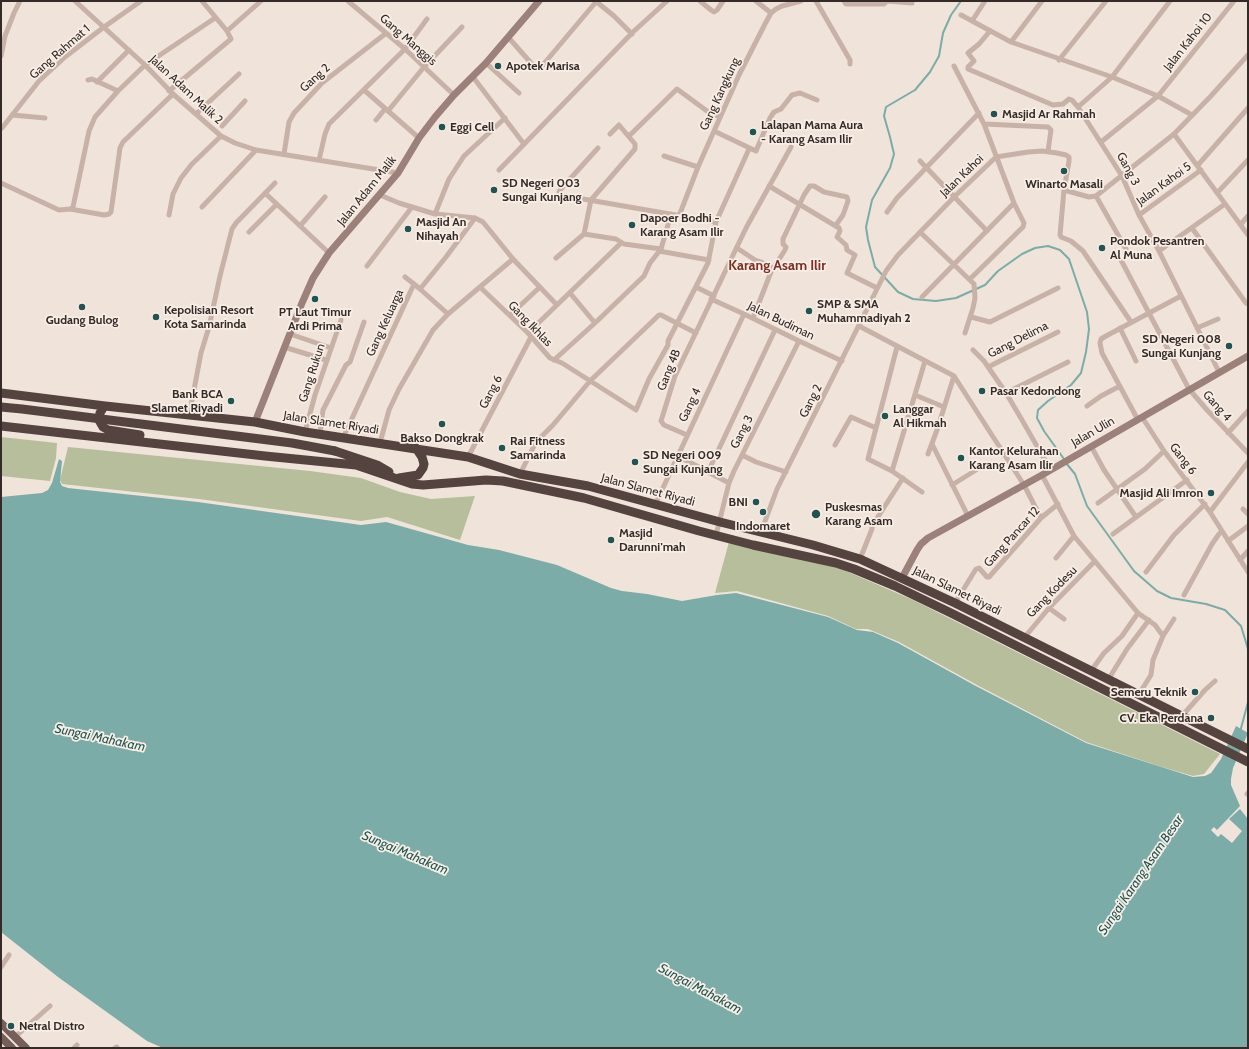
<!DOCTYPE html>
<style>
body{margin:0}
#map{position:relative;width:1249px;height:1049px;overflow:hidden;background:#f0e3da;font-family:Cabin,sans-serif}
canvas{display:block}
.frame{position:absolute;inset:0;border:2px solid #342a27;pointer-events:none}
</style>
<div id="map">
<canvas width="1249" height="1049"></canvas>
<div class="frame"></div>
</div>
<script>
const context = document.querySelector('canvas').getContext('2d');
context.lineJoin = 'round';
function fill(path, color) {
  context.fillStyle = color;
  context.fill(path, 'evenodd');
}
function shape(rows) {
  const path = new Path2D();
  for (const r of rows) {
    path.moveTo(r[0], r[1]);
    for (let i = 2; i < r.length; i += 2) path.lineTo(r[i], r[i + 1]);
  }
  return path;
}
function strokePath(path, color, width, dash) {
  context.strokeStyle = color;
  context.lineWidth = width;
  context.lineCap = dash ? 'butt' : 'round';
  context.setLineDash(dash || []);
  context.stroke(path);
}
function label(font, color, halo, rows, align = 'center') {
  context.font = font + ' Cabin,sans-serif';
  context.lineWidth = 3.5;
  context.setLineDash([]);
  context.textBaseline = 'middle';
  context.strokeStyle = halo;
  context.fillStyle = color;
  for (const [text, x, y, turn = 0] of rows) {
    context.save();
    context.translate(x, y);
    context.rotate((+turn || 0) * Math.PI / 180);
    context.textAlign = isNaN(turn) ? turn : align;
    if (halo) context.strokeText(text, 0, 0);
    context.fillText(text, 0, 0);
    context.restore();
  }
}
fill(shape([
 [1,437,57,443,56,458,50,481,1,476],
 [68,447,310,471,361,478,400,492,431,499,475,496,460,540,387,517,361,521,199,499,62,484,60,480],
 [729,542,839,568,913,600,1220,754,1204,774,1193,776,1162,767,1086,742,977,685,899,642,868,629,856,629,828,616,737,591,715,593]
]), '#b7be9b');
fill(shape([
 [59,459,62,461,60,482,62,486,68,488,198,502,361,525,386,522,468,545,499,550,557,565,611,588,622,591,647,594,682,601,717,595,736,593,828,617,857,630,873,632,898,643,974,685,1086,743,1193,777,1205,776,1211,773,1221,759,1236,726,1248,733,1233,768,1231,779,1231,785,1240,806,1217,830,1214,827,1211,830,1218,837,1221,834,1232,843,1242,831,1229,819,1240,809,1248,819,1248,1048,163,1048,147,1041,58,977,1,932,1,497,42,493,48,490,52,483]
]), '#7baca8');
strokePath(shape([
 [961,1,951,15,943,33,939,56,930,72,915,90,886,107,884,116,890,137,894,154,890,168,872,200,866,227,868,240,875,267,898,292,913,299,936,301,956,298,985,285,998,271,1022,254,1035,248,1048,246,1060,250,1069,259,1087,312,1089,329,1086,352,1081,373,1071,385,1048,401,1038,410,1037,418,1044,431,1064,459],
 [1066,463,1075,474,1087,506,1134,571,1157,591,1171,598,1206,604,1225,610,1241,626,1248,649],
 [1240,732,1248,702]
]), '#7baca8', 2);
strokePath(shape([
 [75,1,145,65,173,94,221,136,235,143,256,150,398,173],
 [348,1,405,49,454,95],
 [700,1,711,10,714,12,717,10,723,1],
 [756,1,771,13],
 [816,1,850,60,850,64],
 [844,1,846,4,884,4,887,1],
 [887,1,912,3],
 [961,15,1011,42,1112,77,1158,96,1192,115],
 [972,21,985,1],
 [227,31,261,1],
 [990,31,979,44,968,53,974,61,968,67,968,69,1053,105,1063,104,1069,99,1072,100,1078,107,1122,176,1139,215,1159,251,1219,372],
 [508,37,531,63,538,68,542,66,595,3,598,3,614,16,632,34],
 [1011,42,1042,1],
 [1,56,5,36,14,13,20,1],
 [1059,60,1106,1],
 [486,63,519,93],
 [954,66,984,124,1014,203,1024,223,1023,227,970,279],
 [473,77,524,144],
 [88,80,92,79,118,91],
 [97,82,129,50],
 [364,90,419,138],
 [169,91,231,39,227,31,202,1],
 [1078,107,1112,77,1170,1],
 [388,111,424,67,462,27],
 [196,114,239,74],
 [12,115,45,118],
 [376,120,385,109],
 [984,124,1048,127,1051,130,1048,151],
 [222,126,245,101],
 [2,128,39,81,65,57,104,27,141,1],
 [714,131,756,151,770,118,774,112,781,109,792,95,800,93,817,100],
 [1174,134,1248,235],
 [629,136,677,89,707,111,720,117],
 [1101,142,1158,96,1234,1],
 [284,154,289,122,294,113,322,83,385,34],
 [664,156,698,167],
 [319,160,325,134,329,124,405,49,427,19],
 [920,161,987,231],
 [1198,165,1248,108],
 [499,170,633,32,667,1],
 [1,183,59,210,70,209,73,207,89,131,95,117,118,91,145,65,215,18],
 [769,186,839,228,840,231,837,237,846,245,847,250,855,255,847,273,877,288],
 [1064,190,1089,197,1096,196,1174,134,1210,97,1248,55],
 [265,193,329,253],
 [1217,193,1248,160],
 [380,195,399,203,435,214,475,218,483,222,513,259,557,305],
 [1096,196,1126,249],
 [202,207,256,150],
 [70,209,104,215,109,214,111,212,120,148,123,142,173,94],
 [887,212,897,198,979,113],
 [435,214,449,179,464,156,505,118],
 [169,215,173,194,181,178,192,164,221,136],
 [1139,215,1201,170],
 [679,216,698,167,739,75,765,24,771,13,776,9,782,6,801,1],
 [716,222,749,149],
 [1241,224,1248,216],
 [300,226,325,197],
 [1192,228,1246,303,1248,304],
 [249,232,277,204],
 [920,232,974,284,975,298,973,308,965,333],
 [584,234,591,200,635,149,635,144,619,125,610,134],
 [737,248,755,260,761,262,773,269],
 [659,251,709,260],
 [1159,251,1225,204],
 [556,258,584,234,616,239,624,244,661,249],
 [1121,260,1189,389,1207,410,1248,453],
 [367,266,412,207],
 [405,277,414,284],
 [480,287,528,333,550,358,562,363,636,410,649,379,668,345,668,341,708,263,716,222,560,195,559,192,560,190,598,148],
 [696,287,714,296],
 [420,289,448,314],
 [570,293,595,323],
 [922,297,1014,203],
 [711,299,744,314,799,341,842,361],
 [510,315,540,287],
 [971,317,990,322,1058,288],
 [753,318,771,272,785,250,786,247,783,244,783,239,804,195,810,186,814,186,824,192,847,197,848,201,843,215,836,225],
 [859,326,954,376,1024,485,1041,518],
 [1120,328,1136,361],
 [1197,328,1218,319],
 [528,333,621,243],
 [290,334,331,348],
 [284,347,326,360],
 [897,347,868,459,892,471,922,492],
 [973,350,984,361,1006,393,1022,420,1050,469],
 [554,360,595,323,644,276,650,263,661,249,671,214],
 [988,367,1058,332],
 [1006,393,1068,362],
 [915,395,944,407],
 [1087,406,1101,396,1120,386],
 [189,416,201,353,209,327,220,276,232,229,236,223,275,183],
 [1142,417,1164,451,1210,512,1248,572],
 [1138,420,1102,353,1100,343,1101,339,1106,336,1181,296],
 [305,432,315,395,341,320],
 [1228,433,1248,411],
 [320,434,323,410,346,365,350,362,364,322],
 [687,435,664,425,661,421,675,376,746,228,791,147],
 [343,438,414,284,420,289,446,257,475,218],
 [380,443,389,410,399,389,433,330,448,314,513,259],
 [932,444,968,516],
 [835,445,851,417,876,428],
 [1091,446,1104,470,1136,517],
 [928,454,937,430,954,376],
 [742,455,756,462,786,472],
 [678,456,708,472],
 [468,457,531,337],
 [892,471,925,361],
 [520,474,536,442,553,425,590,381,659,315,661,315,696,333],
 [1042,475,1074,536,1138,613,1155,625,1163,636],
 [729,483,708,472,775,330],
 [952,485,976,470],
 [1098,503,1145,469,1164,451],
 [655,505,744,314],
 [1243,509,1248,514],
 [1210,512,1248,462],
 [761,532,777,489,886,271,898,255,954,197,996,157,1028,152,1042,151,1057,153,1066,155,1069,157,1069,161,1064,190,1060,235,1061,237,1071,241,1083,251,1131,322],
 [1113,534,1187,480],
 [716,535,729,483,734,471,799,341],
 [1228,541,1248,526],
 [1056,558,1074,536],
 [860,559,872,529,872,526,903,478],
 [1240,560,1248,551],
 [1146,572,1174,535,1205,504],
 [1184,595,1212,544,1219,534,1222,531],
 [955,603,976,569,979,568,987,577,989,577,1041,518,1058,504],
 [1049,608,1064,619],
 [1024,638,1049,608,1095,561],
 [1091,671,1104,653,1122,636,1138,613],
 [1108,680,1127,649,1149,620],
 [1139,694,1151,675,1153,660,1163,636,1174,619],
 [1181,717,1205,690,1215,681],
 [1247,794,1248,793],
 [1,967,9,955],
 [15,1037,50,1006],
 [74,1048,77,1045],
 [115,1048,117,1047]
]), '#c8b2a7', 5);
strokePath(shape([
 [255,422,302,303,313,278,329,253,398,173,419,138,435,117,454,95,486,63,539,1],
 [902,578,917,550,921,544,928,538,1042,475,1248,356]
]), '#9b8179', 7);
strokePath(shape([
 [1,1023,26,1048],
 [1,1037,12,1048]
]), '#765f59', 8);
strokePath(shape([
 [1,393,105,406,255,422,305,432,468,457,520,474,588,486,720,522,813,545,860,559,955,603,1248,749],
 [105,406,103,408,100,413,99,420,103,427,108,430,140,435],
 [1,426,265,456,356,465,412,484,423,485,486,480,503,481,584,498,699,531,753,545,836,563,854,569,895,586,951,613,1248,762],
 [335,451,377,465,389,472],
 [399,478,418,475,423,468,424,464,422,457,416,448]
]), '#55433f', 9);
strokePath(shape([
 [1,407,22,409,292,443,335,451]
]), '#55433f', 9);
for (const [x, y, r, color] of [
 [498,66,4,"#1f5451"],
 [994,114,4,"#1f5451"],
 [442,127,4,"#1f5451"],
 [753,132,4,"#1f5451"],
 [1064,171,4,"#1f5451"],
 [494,190,4,"#1f5451"],
 [632,225,4,"#1f5451"],
 [408,229,4,"#1f5451"],
 [1102,248,4,"#1f5451"],
 [315,299,4,"#1f5451"],
 [82,307,4,"#1f5451"],
 [809,311,4,"#1f5451"],
 [156,317,4,"#1f5451"],
 [1229,346,4,"#1f5451"],
 [982,391,4,"#1f5451"],
 [231,401,4,"#1f5451"],
 [885,416,4,"#1f5451"],
 [442,424,4,"#1f5451"],
 [502,448,4,"#1f5451"],
 [961,458,4,"#1f5451"],
 [635,462,4,"#1f5451"],
 [1211,493,4,"#1f5451"],
 [756,502,4,"#1f5451"],
 [763,512,4,"#1f5451"],
 [816,514,5,"#1f5451"],
 [611,540,4,"#1f5451"],
 [1195,692,4,"#1f5451"],
 [1211,718,4,"#1f5451"],
 [11,1026,4,"#1f5451"]
]) {
  const dot = new Path2D();
  dot.arc(x, y, r, 0, 2 * Math.PI);
  context.fillStyle = color;
  context.fill(dot);
  strokePath(dot, '#f8eee6', 1.5);
}
label('12px', '#342a27', '#f8eee6', [
 ["Gang Manggis",408,40,41],
 ["Jalan Kahoi 10",1188,42,-52],
 ["Gang Rahmat 1",60,52,-41],
 ["Gang 2",315,78,-42],
 ["Jalan Adam Malik 2",186,90,43],
 ["Gang Kangkung",720,94,-65],
 ["Gang 3",1128,169,62],
 ["Jalan Kahoi",962,176,-44],
 ["Jalan Kahoi 5",1164,184,-36],
 ["Jalan Adam Malik",367,191,-51],
 ["Jalan Budiman",781,321,26],
 ["Gang Keluarga",385,323,-65],
 ["Gang Ikhlas",530,324,46],
 ["Gang Delima",1018,340,-27],
 ["Gang 4B",669,370,-68],
 ["Gang Rukun",312,373,-72],
 ["Gang 6",491,392,-62],
 ["Gang 2",811,401,-63],
 ["Gang 4",690,405,-65],
 ["Gang 4",1217,406,48],
 ["Jalan Slamet Riyadi",331,423,9],
 ["Gang 3",742,432,-63],
 ["Jalan Ulin",1093,432,-30],
 ["Gang 6",1183,459,52],
 ["Jalan Slamet Riyadi",648,490,15],
 ["Gang Pancar 12",1012,537,-48],
 ["Jalan Slamet Riyadi",957,591,26],
 ["Gang Kodesu",1052,592,-46]
]);
label('bold 12px', '#342a27', '#f8eee6', [
 ["Apotek Marisa",506,66],
 ["Masjid Ar Rahmah",1002,114],
 ["Lalapan Mama Aura",761,125],
 ["- Karang Asam Ilir",761,139],
 ["Eggi Cell",450,127],
 ["SD Negeri 003",502,183],
 ["Sungai Kunjang",502,197],
 ["Winarto Masali",1064,184,"center"],
 ["Dapoer Bodhi -",640,218],
 ["Karang Asam Ilir",640,232],
 ["Masjid An",416,222],
 ["Nihayah",416,236],
 ["Pondok Pesantren",1110,241],
 ["Al Muna",1110,255],
 ["SMP & SMA",817,304],
 ["Muhammadiyah 2",817,318],
 ["Kepolisian Resort",164,310],
 ["Kota Samarinda",164,324],
 ["PT Laut Timur",315,312,"center"],
 ["Ardi Prima",315,326,"center"],
 ["Gudang Bulog",82,320,"center"],
 ["SD Negeri 008",1221,339,"right"],
 ["Sungai Kunjang",1221,353,"right"],
 ["Pasar Kedondong",990,391],
 ["Bank BCA",223,394,"right"],
 ["Slamet Riyadi",223,408,"right"],
 ["Langgar",893,409],
 ["Al Hikmah",893,423],
 ["Bakso Dongkrak",442,438,"center"],
 ["Rai Fitness",510,441],
 ["Samarinda",510,455],
 ["Kantor Kelurahan",969,451],
 ["Karang Asam Ilir",969,465],
 ["SD Negeri 009",643,455],
 ["Sungai Kunjang",643,469],
 ["Masjid Ali Imron",1203,493,"right"],
 ["BNI",748,502,"right"],
 ["Puskesmas",825,507],
 ["Karang Asam",825,521],
 ["Indomaret",763,526,"center"],
 ["Masjid",619,533],
 ["Darunni'mah",619,547],
 ["Semeru Teknik",1187,692,"right"],
 ["CV. Eka Perdana",1203,718,"right"],
 ["Netral Distro",19,1026]
], 'left');
label('italic 13px', '#1f5451', '#f8eee6', [
 ["Sungai Mahakam",100,738,12],
 ["Sungai Mahakam",405,853,23],
 ["Sungai Karang Asam Besar",1141,875,-56],
 ["Sungai Mahakam",700,989,28]
]);
label('bold 14px', '#7f2f24', '#f8eee6', [
 ["Karang Asam Ilir",777,266]
]);
</script>
